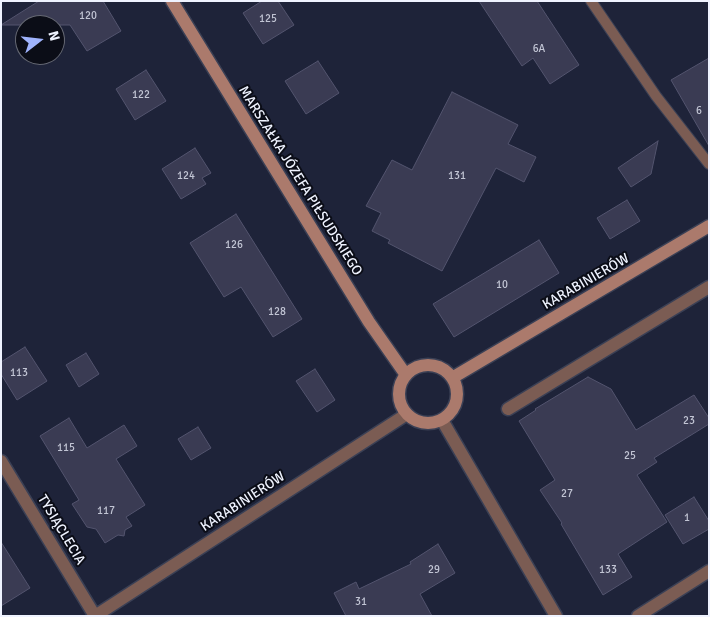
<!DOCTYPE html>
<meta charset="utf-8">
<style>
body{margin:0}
#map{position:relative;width:710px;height:617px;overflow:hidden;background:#1e2339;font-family:Signika,sans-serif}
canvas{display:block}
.frame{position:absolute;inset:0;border:2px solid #eff3ff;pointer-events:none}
.north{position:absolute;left:15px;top:15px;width:50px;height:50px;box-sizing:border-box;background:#0b0d17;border:1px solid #666974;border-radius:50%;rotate:74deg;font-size:14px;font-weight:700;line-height:20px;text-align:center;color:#eff3ff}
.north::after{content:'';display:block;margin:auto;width:18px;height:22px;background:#9fb3fd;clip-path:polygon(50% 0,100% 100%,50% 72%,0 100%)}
</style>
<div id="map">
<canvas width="710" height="617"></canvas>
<div class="frame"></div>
<div class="north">N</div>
</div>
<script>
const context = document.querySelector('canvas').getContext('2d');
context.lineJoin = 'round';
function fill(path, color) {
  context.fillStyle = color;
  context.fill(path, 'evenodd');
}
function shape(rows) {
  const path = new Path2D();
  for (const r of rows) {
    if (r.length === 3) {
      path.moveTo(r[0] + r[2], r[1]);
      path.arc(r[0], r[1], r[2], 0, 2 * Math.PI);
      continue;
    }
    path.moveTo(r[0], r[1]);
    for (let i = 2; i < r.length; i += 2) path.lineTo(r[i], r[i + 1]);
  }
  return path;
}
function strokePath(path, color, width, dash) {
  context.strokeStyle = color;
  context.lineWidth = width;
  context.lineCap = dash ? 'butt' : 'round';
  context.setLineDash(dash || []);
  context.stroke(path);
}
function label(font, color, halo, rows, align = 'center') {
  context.font = font + ' Signika,sans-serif';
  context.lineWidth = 4;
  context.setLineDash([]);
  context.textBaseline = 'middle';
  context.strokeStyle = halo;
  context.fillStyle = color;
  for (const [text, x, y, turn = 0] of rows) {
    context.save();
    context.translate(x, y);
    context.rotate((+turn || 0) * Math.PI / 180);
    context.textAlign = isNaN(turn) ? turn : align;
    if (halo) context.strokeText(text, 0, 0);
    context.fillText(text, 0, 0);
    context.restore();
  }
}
const building = shape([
 [39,1,103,1,121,31,87,51,70,25,1,25,39,1],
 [262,1,278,1,294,25,263,44,243,13,262,1],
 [479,1,537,1,579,65,550,84,533,58,522,66,479,1],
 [709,58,709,146,671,80,709,58],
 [318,61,339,93,306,114,285,81,318,61],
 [146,70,166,101,135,120,116,89,146,70],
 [452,92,518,125,508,144,536,157,524,182,496,168,442,271,388,243,390,240,372,231,381,213,366,206,392,160,412,170,452,92],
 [658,141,651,174,631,187,618,168,658,141],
 [195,148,211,173,202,178,206,184,181,199,162,169,195,148],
 [627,200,640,221,610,239,597,218,627,200],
 [236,214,302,319,273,337,241,287,224,297,190,243,236,214],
 [539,240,559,273,454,337,433,304,539,240],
 [25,347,47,381,17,400,1,374,1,362,25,347],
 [86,353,99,374,79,387,66,365,86,353],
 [315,369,335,400,317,412,296,381,315,369],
 [588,377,611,389,636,430,694,395,709,418,709,424,654,458,657,462,637,475,667,522,618,554,632,577,603,595,561,524,562,523,540,490,555,480,519,421,536,410,535,409,588,377],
 [69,418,87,448,124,425,137,446,116,459,145,505,126,517,132,526,125,530,124,536,118,535,105,543,96,529,87,527,72,504,79,500,40,436,69,418],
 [198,427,211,448,191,460,178,439,198,427],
 [694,497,709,521,709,529,683,544,665,515,694,497],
 [1,542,30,588,1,606,1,542],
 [438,544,455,573,420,594,432,616,346,616,334,593,356,582,359,589,411,564,410,562,438,544]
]);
fill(building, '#3a3b53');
strokePath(building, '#53546e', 1);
const lane = shape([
 [591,1,656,96,709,164]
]);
const street = shape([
 [508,409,709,287],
 [442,420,556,616],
 [1,461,95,616],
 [95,616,407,414],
 [638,616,709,571]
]);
const secondary = shape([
 [172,1,369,322,406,375],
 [428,394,29],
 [452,378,709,226]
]);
strokePath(lane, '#3b4055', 12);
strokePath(street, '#3b4055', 15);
strokePath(secondary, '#3b4055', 15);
strokePath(lane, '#7b5c53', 10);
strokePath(street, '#7b5c53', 12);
strokePath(secondary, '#ab7a6c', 12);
label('11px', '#c2c5d4', null, [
 ["120",88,16],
 ["125",268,19],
 ["6A",539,49],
 ["122",141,95],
 ["6",699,111],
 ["124",186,176],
 ["131",457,176],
 ["126",234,245],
 ["10",502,285],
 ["128",277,312],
 ["113",19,373],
 ["23",689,421],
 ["115",66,448],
 ["25",630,456],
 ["27",567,494],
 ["117",106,511],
 ["1",687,518],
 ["29",434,570],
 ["133",608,570],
 ["31",361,602]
]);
label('14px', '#eff3ff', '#0b0d17', [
 ["MARSZAŁKA JÓZEFA PIŁSUDSKIEGO",300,181,58],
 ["KARABINIERÓW",586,282,-30],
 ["KARABINIERÓW",243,502,-33],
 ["TYSIĄCLECIA",61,530,59]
]);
</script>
